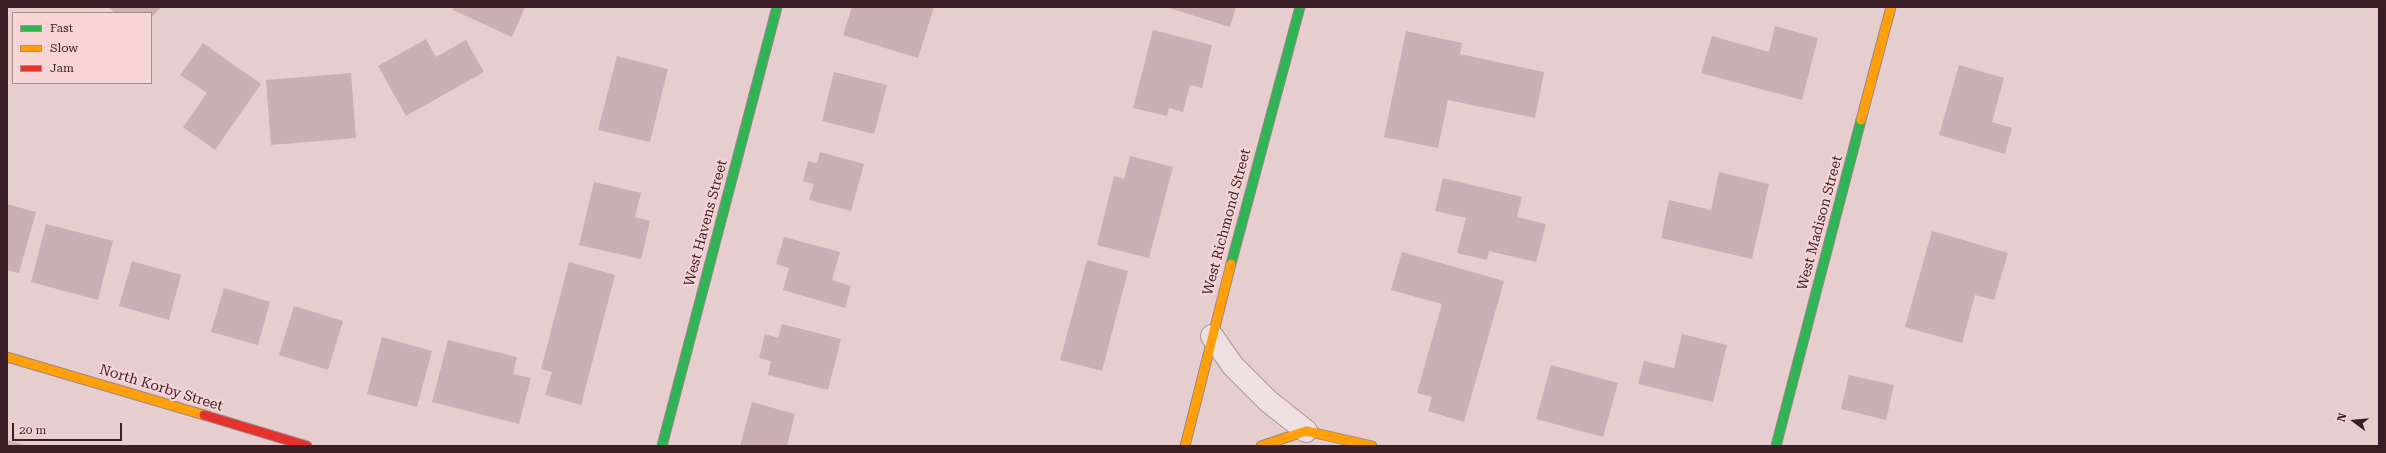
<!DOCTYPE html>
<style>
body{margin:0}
#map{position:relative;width:2386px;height:453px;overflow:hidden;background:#e6cecf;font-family:"Roboto Serif",serif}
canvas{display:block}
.frame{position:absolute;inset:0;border:8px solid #3b1e26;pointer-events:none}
.legend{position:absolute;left:12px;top:12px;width:140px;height:72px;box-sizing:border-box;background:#f7d4d5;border:1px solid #ac8b8f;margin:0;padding:5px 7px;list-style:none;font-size:12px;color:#3b1e26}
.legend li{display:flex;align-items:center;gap:8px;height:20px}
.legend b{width:20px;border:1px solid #ac8b8f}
.north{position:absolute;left:2334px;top:401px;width:40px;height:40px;-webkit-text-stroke:3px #f7d4d5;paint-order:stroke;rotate:286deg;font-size:11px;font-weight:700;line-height:16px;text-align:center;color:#3b1e26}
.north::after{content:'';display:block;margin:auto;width:14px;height:18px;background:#3b1e26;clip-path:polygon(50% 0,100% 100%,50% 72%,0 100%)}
.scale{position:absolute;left:12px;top:423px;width:110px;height:18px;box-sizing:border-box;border:2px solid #3b1e26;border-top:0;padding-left:5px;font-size:12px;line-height:14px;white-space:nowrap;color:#3b1e26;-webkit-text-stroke:3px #f7d4d5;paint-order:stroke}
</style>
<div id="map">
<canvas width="2386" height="453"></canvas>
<div class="frame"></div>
<ul class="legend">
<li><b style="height:5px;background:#30b455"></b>Fast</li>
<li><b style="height:5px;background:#ff9f0a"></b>Slow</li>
<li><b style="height:5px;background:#e5322d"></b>Jam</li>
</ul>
<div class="north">N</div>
<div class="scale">20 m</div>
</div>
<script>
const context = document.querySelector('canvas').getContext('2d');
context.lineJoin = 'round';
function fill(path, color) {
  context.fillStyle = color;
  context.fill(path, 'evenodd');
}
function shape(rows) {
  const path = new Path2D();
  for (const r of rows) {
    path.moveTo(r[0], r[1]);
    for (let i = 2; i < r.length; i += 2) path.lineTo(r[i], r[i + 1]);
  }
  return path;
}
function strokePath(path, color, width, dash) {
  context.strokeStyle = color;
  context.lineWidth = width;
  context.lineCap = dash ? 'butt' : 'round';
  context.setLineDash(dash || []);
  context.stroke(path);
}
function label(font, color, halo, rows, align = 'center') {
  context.font = font + ' "Roboto Serif",serif';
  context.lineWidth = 4;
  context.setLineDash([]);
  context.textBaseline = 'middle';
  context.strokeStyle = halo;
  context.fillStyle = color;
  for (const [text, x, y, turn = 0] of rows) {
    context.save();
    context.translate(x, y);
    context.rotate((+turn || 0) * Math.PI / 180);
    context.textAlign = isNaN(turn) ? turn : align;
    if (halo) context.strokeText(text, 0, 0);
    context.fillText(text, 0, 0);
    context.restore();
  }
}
fill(shape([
 [108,7,161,7,151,18,151,13,115,13],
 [454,7,525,7,512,37,453,10],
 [852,7,934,7,918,58,843,35],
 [1166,7,1236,7,1230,27],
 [1775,26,1818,38,1802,100,1701,73,1712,36,1769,52],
 [1153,30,1212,45,1202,88,1190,85,1183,112,1169,108,1167,116,1133,108],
 [1406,31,1462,43,1460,54,1544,72,1535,118,1448,100,1438,148,1384,137],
 [426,39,436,57,466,40,484,72,406,116,378,66],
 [203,43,261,84,215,150,183,127,207,93,180,75],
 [617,56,668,69,650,142,598,130],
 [1959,65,2004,78,1992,122,2012,128,2005,154,1939,135],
 [834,72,887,85,874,134,822,121],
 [351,73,356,138,271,145,266,80],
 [820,152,864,164,851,211,809,200,814,184,803,181,808,161,817,163],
 [1130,156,1173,167,1149,258,1097,245,1114,176,1124,179],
 [1719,172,1769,184,1752,259,1661,238,1669,200,1711,210],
 [1443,178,1522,197,1517,217,1546,224,1536,262,1489,251,1487,260,1457,253,1466,218,1435,211],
 [594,182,641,193,635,217,650,221,641,259,579,245],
 [7,204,36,212,19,273,7,270],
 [46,224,113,241,98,300,31,282],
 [1932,231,2008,253,1994,300,1975,295,1962,343,1905,327],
 [784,237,840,252,832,280,851,286,845,308,783,290,789,268,776,264],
 [1402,252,1504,281,1464,422,1428,411,1432,397,1417,393,1442,304,1391,290],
 [1087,260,1128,271,1102,371,1060,360],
 [132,261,181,275,169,320,119,306],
 [569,262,615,275,581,405,545,395,552,372,541,369],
 [224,288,270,302,258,345,211,332],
 [294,306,343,321,328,370,279,355],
 [782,324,841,339,828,390,768,375,771,361,759,358,765,334,778,338],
 [1682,334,1727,345,1713,402,1638,384,1644,361,1674,368],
 [382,337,432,351,417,407,367,394],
 [448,340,517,357,513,374,531,378,519,424,432,402],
 [1551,365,1618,383,1603,437,1536,419],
 [1849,375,1894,385,1886,420,1841,409],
 [752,402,795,414,787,446,740,446],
 [7,440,28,446,7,446]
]), '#caafb5');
const street = shape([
 [1212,336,1233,366,1268,401,1306,431]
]);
const fast = shape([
 [1231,264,1300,7],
 [662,446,777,7],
 [1776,446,1861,120]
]);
const slow = shape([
 [1861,120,1891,7],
 [7,357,204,415],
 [1185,446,1231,264],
 [1261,446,1306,431,1372,446]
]);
const jam = shape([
 [204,415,307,446]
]);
strokePath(street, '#ab9799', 24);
strokePath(fast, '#9b878a', 11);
strokePath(slow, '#9b878a', 11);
strokePath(jam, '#9b878a', 11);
strokePath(street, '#eee0e1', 22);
strokePath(fast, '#30b455', 9);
strokePath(slow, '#ff9f0a', 9);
strokePath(jam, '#e5322d', 9);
label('14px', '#3b1e26', '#f7d4d5', [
 ["West Richmond Street",1227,222,-75],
 ["West Havens Street",706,223,-75],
 ["West Madison Street",1820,223,-75],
 ["North Korby Street",161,388,17]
]);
</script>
